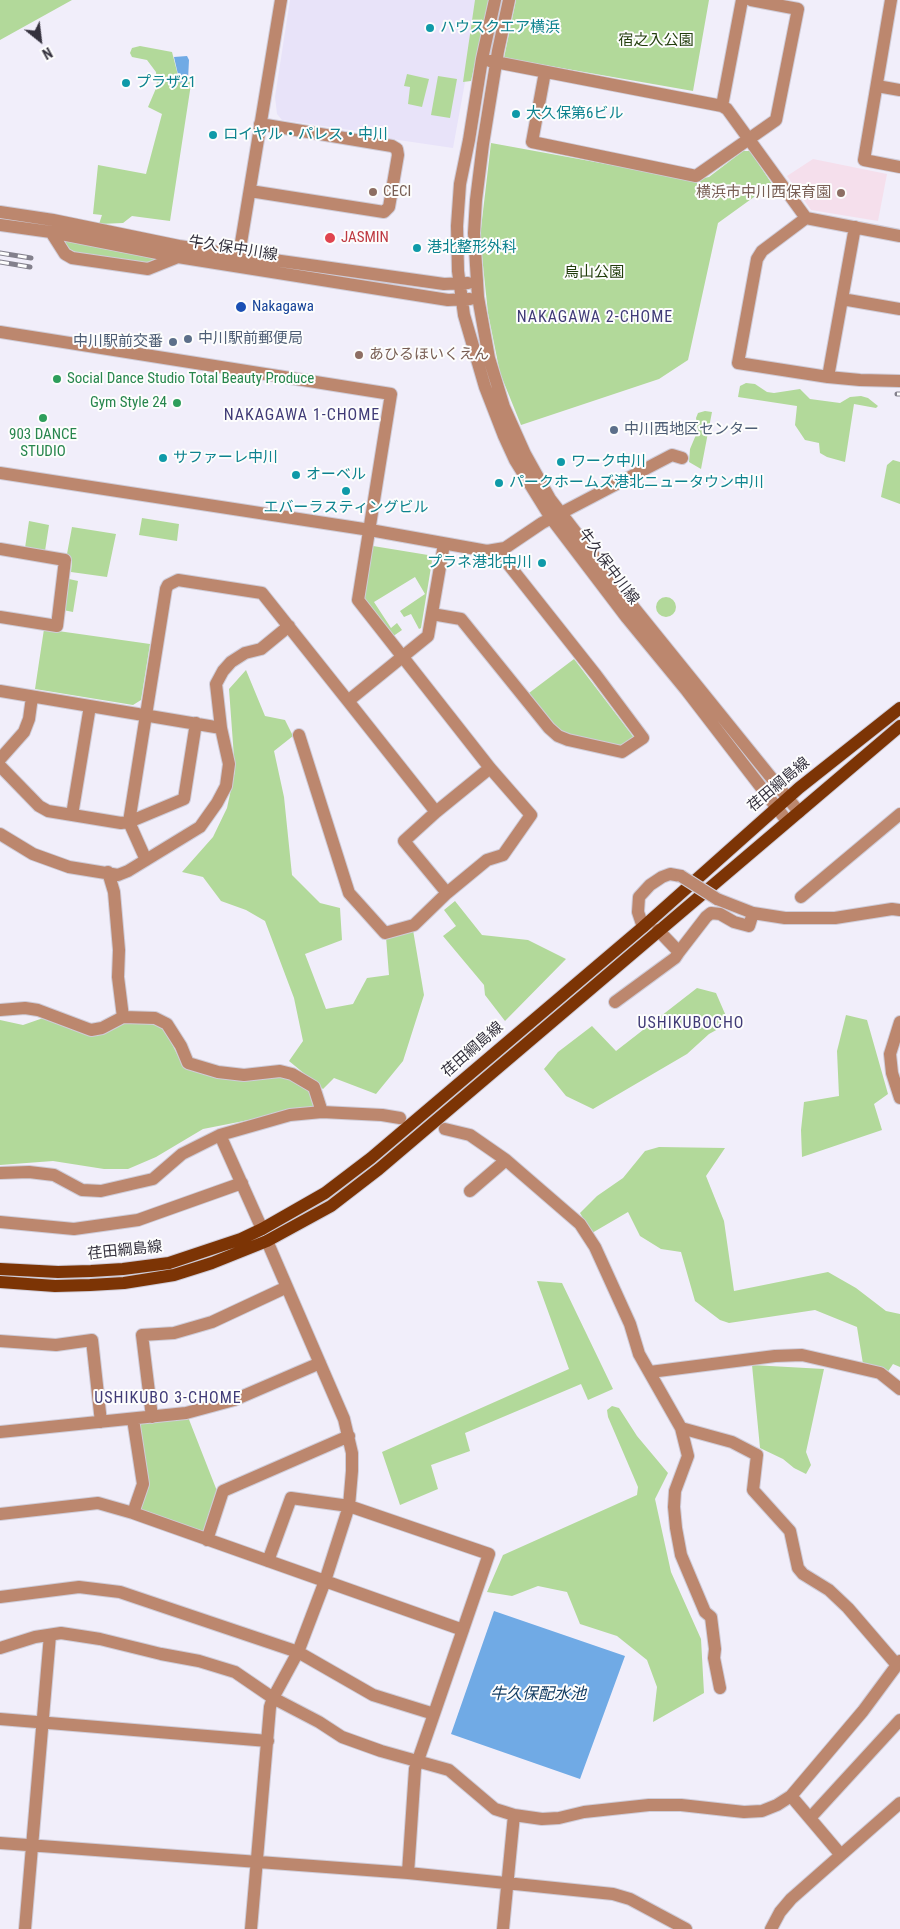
<!DOCTYPE html>
<meta charset="utf-8">
<style>
body{margin:0}
#map{position:relative;width:900px;height:1929px;overflow:hidden;background:#f1eefa;font-family:"Roboto Condensed",sans-serif}
canvas{display:block}
.north{position:absolute;left:15px;top:15px;width:50px;height:50px;-webkit-text-stroke:4px #fdfdfd;paint-order:stroke;rotate:151deg;font-size:14px;font-weight:700;line-height:20px;text-align:center;color:#34313d}
.north::after{content:'';display:block;margin:auto;width:18px;height:22px;background:#34313d;clip-path:polygon(50% 0,100% 100%,50% 72%,0 100%)}
</style>
<div id="map">
<canvas width="900" height="1929"></canvas>
<div class="north">N</div>
</div>
<script>
const context = document.querySelector('canvas').getContext('2d');
context.lineJoin = 'round';
function fill(path, color) {
  context.fillStyle = color;
  context.fill(path, 'evenodd');
}
function shape(rows) {
  const path = new Path2D();
  for (const r of rows) {
    if (r.length === 3) {
      path.moveTo(r[0] + r[2], r[1]);
      path.arc(r[0], r[1], r[2], 0, 2 * Math.PI);
      continue;
    }
    path.moveTo(r[0], r[1]);
    for (let i = 2; i < r.length; i += 2) path.lineTo(r[i], r[i + 1]);
  }
  return path;
}
function strokePath(path, color, width, dash) {
  context.strokeStyle = color;
  context.lineWidth = width;
  context.lineCap = dash ? 'butt' : 'round';
  context.setLineDash(dash || []);
  context.stroke(path);
}
function label(font, color, halo, rows, align = 'center') {
  context.font = font + ' "Roboto Condensed","Noto Sans JP",sans-serif';
  context.lineWidth = 4;
  context.setLineDash([]);
  context.textBaseline = 'middle';
  context.strokeStyle = halo;
  context.fillStyle = color;
  for (const [text, x, y, turn = 0] of rows) {
    context.save();
    context.translate(x, y);
    context.rotate((+turn || 0) * Math.PI / 180);
    context.textAlign = isNaN(turn) ? turn : align;
    if (halo) context.strokeText(text, 0, 0);
    context.fillText(text, 0, 0);
    context.restore();
  }
}
fill(shape([
 [290,0,480,0,453,148,371,136,371,133,282,120,277,114,275,97]
]), '#e8e3f9');
fill(shape([
 [813,159,887,174,878,221,811,210,787,176]
]), '#f5dfec');
fill(shape([
 [0,0,72,0,0,40],
 [475,0,489,0,471,81,463,82],
 [516,0,709,0,693,91,504,58],
 [140,46,172,52,180,83,188,80,191,84,170,221,132,216,123,223,99,224,102,215,93,214,98,165,146,174,162,114,148,107,157,86,156,72,147,60,132,57,130,53,132,48],
 [407,74,429,79,422,107,408,104,410,87,404,86],
 [438,76,457,79,450,118,431,115],
 [491,143,694,180,709,177,743,151,750,151,772,184,718,223,688,360,659,379,521,425,500,373,488,313,480,237],
 [62,239,159,258,149,263,77,253,68,248],
 [746,383,755,384,767,392,774,393,800,389,810,399,840,403,850,397,861,396,868,398,878,406,876,408,854,404,845,462,827,457,820,453,819,443,805,440,795,425,797,406,738,397,740,386],
 [705,411,712,412,701,469,689,462,690,449,698,430,696,418,698,413],
 [893,460,900,462,900,504,881,497,887,465],
 [142,518,179,524,177,541,139,535],
 [29,521,49,525,45,551,25,548],
 [72,527,116,534,107,577,71,572,72,561,70,561,67,554],
 [373,546,428,555,432,561,421,628,419,629,411,614,404,617,400,611,425,594,415,577,374,602,391,628,397,623,402,630,392,637,367,606,363,596],
 [69,579,78,581,73,612,63,610],
 [666,607,10],
 [44,629,150,644,141,700,133,705,35,689],
 [574,659,635,739,624,747,560,733,529,693],
 [246,670,265,716,285,720,293,736,274,751,284,797,292,875,320,903,340,908,342,940,305,954,326,1009,353,1004,367,978,389,975,386,937,413,930,424,995,403,1061,376,1094,334,1078,323,1089,289,1061,303,1041,294,998,265,921,246,910,221,901,203,877,182,872,213,837,227,808,235,771,229,689],
 [455,901,482,935,528,940,566,959,505,1021,485,995,484,985,443,936,456,926,444,910],
 [697,988,716,993,729,1023,709,1034,687,1054,593,1109,566,1096,544,1069,558,1052,592,1026,616,1051],
 [846,1015,867,1020,888,1094,874,1104,882,1130,802,1157,801,1130,804,1102,839,1096,837,1051],
 [49,1016,109,1028,125,1020,151,1023,165,1030,180,1060,208,1076,294,1078,312,1088,315,1107,203,1129,156,1157,128,1169,104,1169,53,1161,0,1165,0,1020,23,1025],
 [659,1147,725,1148,706,1176,724,1221,734,1291,828,1272,856,1288,886,1311,900,1314,900,1367,893,1364,887,1373,863,1364,857,1327,815,1310,729,1323,720,1320,695,1301,681,1252,661,1249,640,1236,628,1212,592,1233,580,1213,597,1196,623,1178,645,1151],
 [537,1281,562,1283,613,1389,588,1400,581,1384,465,1433,470,1451,431,1465,438,1489,400,1505,382,1452,569,1369],
 [752,1365,824,1369,806,1452,811,1465,806,1474,794,1468,783,1459,760,1448],
 [612,1406,619,1408,637,1436,668,1473,655,1499,671,1572,701,1639,704,1693,653,1722,657,1687,647,1660,617,1636,580,1624,567,1592,538,1586,512,1596,487,1592,503,1555,637,1495,638,1487,608,1417,607,1410],
 [188,1417,217,1491,204,1534,139,1510,138,1424,156,1419]
]), '#b2d99a');
fill(shape([
 [187,56,189,60,188,80,180,83,174,57],
 [494,1611,625,1656,580,1779,451,1734]
]), '#70aae5');
const minor = shape([
 [495,0,482,59,469,140,460,184,457,226,458,271,464,315,485,387,504,436,515,460,551,518,627,618,687,691,787,821],
 [509,0,498,51,483,144,476,200,474,233,478,297,489,358,504,407,525,454,550,499,635,609,799,812],
 [891,0,864,160,900,167],
 [490,61,722,106,727,109,806,218,900,236],
 [545,72,532,142,696,176,776,120,798,9,751,0],
 [877,86,900,90],
 [722,106,742,0],
 [250,191,384,212,389,207,398,155,397,149,392,146,260,124],
 [0,212,53,220,179,246,224,253,444,284,468,283],
 [806,218,762,251,757,259,738,363,828,377,860,380,900,381],
 [0,225,51,232,178,257,448,300,470,299],
 [51,232,65,254,72,258,148,269,178,257],
 [238,261,281,0],
 [842,299,900,309],
 [0,332,391,394,358,600,490,768,531,815,503,855,487,860,447,893,404,841,436,812,490,768],
 [828,377,855,227],
 [0,473,370,530,487,551,505,548,542,523,672,455,682,458],
 [0,549,65,560,57,626,0,617],
 [432,614,461,619,549,728,558,736,568,740,622,752,643,738,596,675,497,550],
 [0,691,221,728],
 [348,701,436,812],
 [299,735,349,893,385,933,414,925,447,893],
 [0,759,24,732,29,719,32,697],
 [0,766,39,806,48,811,121,823,129,822,184,799,196,723],
 [72,815,90,706],
 [0,834,33,854,69,867,118,875,128,871,200,827,217,803,226,786,229,764,221,728,216,684,223,671,231,662,245,653,261,649,289,626],
 [146,860,129,822,166,589,168,585,178,580,262,593,348,701,428,636,444,544],
 [108,872,114,892,119,950,118,977,123,1017],
 [801,897,900,814],
 [717,899,753,913,785,918,835,918,892,909,900,910],
 [643,927,638,912,639,897,650,885,662,877,670,874,681,876],
 [679,952,706,917,711,913,720,914,734,922,749,926,753,913],
 [615,1002,675,958,679,952,658,930],
 [0,1010,25,1008,38,1010,91,1030,102,1028,123,1017,155,1018,167,1024,181,1046,188,1063,218,1072,244,1075,280,1071,292,1074,314,1087,322,1112],
 [900,1022,890,1054,892,1073,900,1098],
 [445,1129,470,1135,506,1160,580,1224,595,1247,630,1324,639,1354,681,1428,688,1456,675,1491,674,1507,676,1528,681,1555,705,1612,711,1617,715,1649,714,1658,720,1688],
 [220,1135,262,1229],
 [0,1173,29,1172,54,1175,82,1190,101,1191,153,1179,182,1154,220,1135,290,1115,322,1112,382,1115,400,1118],
 [470,1191,506,1160],
 [0,1222,74,1229,138,1220,242,1183],
 [0,1341,56,1345,92,1340,101,1422],
 [650,1372,775,1356,802,1355,880,1373,900,1389],
 [152,1417,142,1335,174,1333,212,1322,287,1287],
 [681,1428,732,1442,757,1455,753,1490,790,1531,798,1568,803,1574,829,1590,848,1608,897,1665],
 [0,1432,186,1413,234,1400,320,1363],
 [133,1513,143,1484,133,1419],
 [0,1514,98,1503,133,1513,463,1630],
 [207,1540,223,1491,349,1436],
 [0,1597,79,1587,120,1592,298,1652,373,1695,434,1714,489,1554,349,1506,291,1498,268,1561],
 [0,1648,35,1637,61,1633,100,1639,161,1654,199,1661,235,1672,273,1698,319,1722,342,1737,381,1751,449,1770,495,1809,514,1815,542,1819,559,1818,584,1812,649,1805,681,1805,744,1812,762,1811,777,1805,791,1796,863,1711,900,1661],
 [0,1719,268,1741],
 [791,1796,841,1855],
 [810,1818,900,1720],
 [0,1843,408,1873,613,1894,630,1899,686,1929],
 [408,1873,415,1769,434,1714],
 [25,1929,50,1635],
 [251,1929,270,1707,273,1698,298,1652,325,1581,349,1506,352,1471,352,1453,344,1419,267,1241],
 [503,1929,514,1815],
 [771,1929,780,1912,791,1899,900,1803]
]);
const major = shape([
 [0,1269,58,1272,91,1271,123,1269,169,1263,241,1239,262,1229,325,1193,371,1158,643,927,799,788,900,708],
 [0,1282,55,1286,90,1285,124,1283,174,1275,212,1263,267,1241,331,1206,379,1169,900,726]
]);
strokePath(minor, '#cfccd8', 14);
strokePath(major, '#cfccd8', 14);
strokePath(minor, '#bc876e', 12);
strokePath(major, '#7c3405', 12);
const rail = shape([
 [0,253,31,258],
 [0,262,30,267],
 [897,394,900,394]
]);
strokePath(rail, '#83808c', 5);
strokePath(rail, '#fdfdfd', 3, [9]);
const minorBridge = shape([
 [681,876,717,899]
]);
strokePath(minorBridge, '#cfccd8', 14, []);
strokePath(minorBridge, '#bc876e', 12);
for (const [x, y, r, color] of [
 [430,28,5,"#0f9aa8"],
 [126,83,5,"#0f9aa8"],
 [516,114,5,"#0f9aa8"],
 [213,135,5,"#0f9aa8"],
 [373,192,5,"#8d6e63"],
 [841,193,5,"#8d6e63"],
 [330,238,6,"#e0444e"],
 [417,248,5,"#0f9aa8"],
 [241,307,6,"#1a4fb4"],
 [188,339,5,"#5c6f8a"],
 [173,342,5,"#5c6f8a"],
 [359,355,5,"#8d6e63"],
 [57,379,5,"#2e9e5b"],
 [177,403,5,"#2e9e5b"],
 [43,418,5,"#2e9e5b"],
 [614,430,5,"#5c6f8a"],
 [163,458,5,"#0f9aa8"],
 [561,462,5,"#0f9aa8"],
 [296,475,5,"#0f9aa8"],
 [499,483,5,"#0f9aa8"],
 [346,491,5,"#0f9aa8"],
 [542,563,5,"#0f9aa8"]
]) {
  const dot = new Path2D();
  dot.arc(x, y, r, 0, 2 * Math.PI);
  context.fillStyle = color;
  context.fill(dot);
  strokePath(dot, '#fdfdfd', 2);
}
label('15px', '#0d838f', '#fdfdfd', [
 ["ハウスクエア横浜",440,28],
 ["プラザ21",136,83],
 ["大久保第6ビル",526,114],
 ["ロイヤル・パレス・中川",223,135],
 ["港北整形外科",427,248],
 ["サファーレ中川",173,458],
 ["ワーク中川",571,462],
 ["オーベル",306,475],
 ["パークホームズ港北ニュータウン中川",509,483],
 ["エバーラスティングビル",346,508,"center"],
 ["プラネ港北中川",532,563,"right"]
], 'left');
label('15px', '#223d0c', '#fdfdfd', [
 ["宿之入公園",656,41],
 ["烏山公園",594,273]
]);
label('15px', '#785e54', '#fdfdfd', [
 ["CECI",383,192],
 ["横浜市中川西保育園",831,193,"right"],
 ["あひるほいくえん",369,355]
], 'left');
label('15px', '#be3a42', '#fdfdfd', [
 ["JASMIN",341,238]
], 'left');
label('15px', '#34313d', '#fdfdfd', [
 ["牛久保中川線",233,249,9],
 ["牛久保中川線",608,567,53],
 ["荏田綱島線",779,785,-40],
 ["荏田綱島線",473,1050,-41],
 ["荏田綱島線",125,1251,-6]
]);
label('15px', '#164399', '#fdfdfd', [
 ["Nakagawa",252,307]
], 'left');
label('15px', '#4e5e75', '#fdfdfd', [
 ["中川駅前郵便局",198,339],
 ["中川駅前交番",163,342,"right"],
 ["中川西地区センター",624,430]
], 'left');
label('15px', '#27864d', '#fdfdfd', [
 ["Social Dance Studio Total Beauty Produce",67,379],
 ["Gym Style 24",167,403,"right"],
 ["903 DANCE",43,435,"center"],
 ["STUDIO",43,452,"center"]
], 'left');
context.letterSpacing = '1px';
label('16px', '#403b77', '#fdfdfd', [
 ["NAKAGAWA 2-CHOME",595,318],
 ["NAKAGAWA 1-CHOME",302,416],
 ["USHIKUBOCHO",691,1024],
 ["USHIKUBO 3-CHOME",168,1399]
]);
context.letterSpacing = '0px';
label('italic 16px', '#133d63', '#fdfdfd', [
 ["牛久保配水池",538,1695]
]);
</script>
